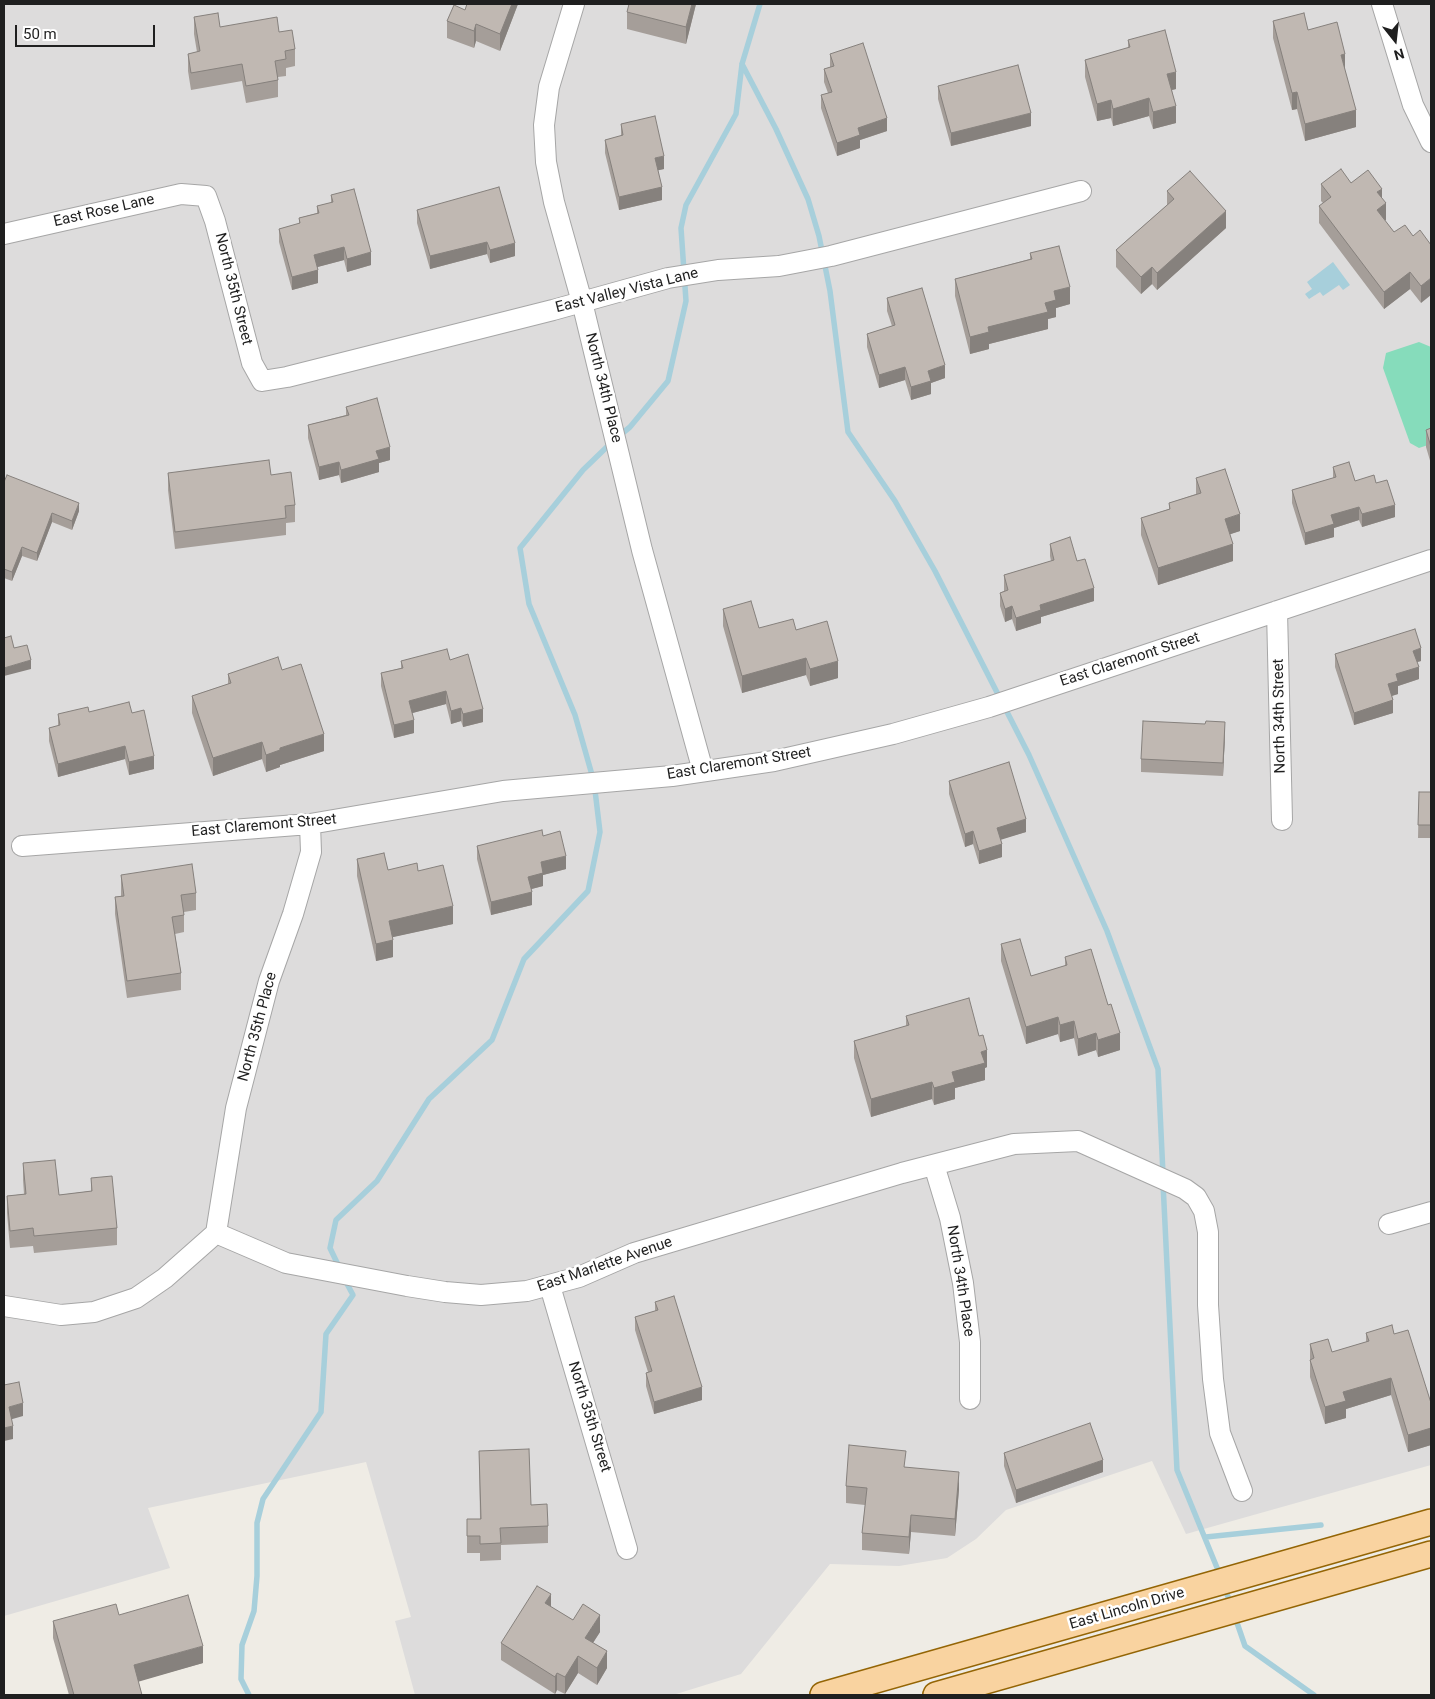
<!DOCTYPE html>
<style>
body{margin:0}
#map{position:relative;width:1435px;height:1699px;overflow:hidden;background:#efece5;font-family:Roboto,sans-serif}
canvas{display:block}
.frame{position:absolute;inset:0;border:5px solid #1f1f1f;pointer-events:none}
.north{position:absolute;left:1370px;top:15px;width:50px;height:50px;-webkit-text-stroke:4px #fff;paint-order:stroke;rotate:164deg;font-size:14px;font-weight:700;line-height:20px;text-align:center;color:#1f1f1f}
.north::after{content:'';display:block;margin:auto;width:18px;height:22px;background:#1f1f1f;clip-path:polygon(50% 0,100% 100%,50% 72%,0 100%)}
.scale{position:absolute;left:15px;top:25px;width:140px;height:22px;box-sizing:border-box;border:2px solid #1f1f1f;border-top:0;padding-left:6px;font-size:15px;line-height:18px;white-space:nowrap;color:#1f1f1f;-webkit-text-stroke:4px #fff;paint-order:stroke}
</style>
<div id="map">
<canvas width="1435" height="1699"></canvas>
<div class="frame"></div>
<div class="north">N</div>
<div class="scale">50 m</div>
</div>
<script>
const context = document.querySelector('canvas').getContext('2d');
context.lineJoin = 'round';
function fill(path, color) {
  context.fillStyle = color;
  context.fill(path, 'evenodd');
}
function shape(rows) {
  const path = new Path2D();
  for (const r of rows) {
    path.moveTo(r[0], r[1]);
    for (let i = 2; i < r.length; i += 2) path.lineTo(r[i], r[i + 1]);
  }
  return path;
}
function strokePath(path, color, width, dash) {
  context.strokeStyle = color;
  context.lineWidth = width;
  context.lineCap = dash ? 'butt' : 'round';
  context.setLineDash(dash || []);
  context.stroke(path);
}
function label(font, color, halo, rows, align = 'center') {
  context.font = font + ' Roboto,sans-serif';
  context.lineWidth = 5;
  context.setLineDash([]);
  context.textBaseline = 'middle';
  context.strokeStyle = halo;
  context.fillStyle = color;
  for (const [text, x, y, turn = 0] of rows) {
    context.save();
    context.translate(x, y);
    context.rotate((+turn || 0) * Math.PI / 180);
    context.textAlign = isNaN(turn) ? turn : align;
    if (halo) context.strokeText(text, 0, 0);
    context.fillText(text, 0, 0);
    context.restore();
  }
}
fill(shape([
 [4,4,1431,4,1431,1465,1186,1534,1152,1461,1006,1510,976,1539,947,1558,899,1566,830,1564,741,1674,673,1695,415,1695,395,1621,411,1617,366,1462,148,1508,170,1568,4,1616]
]), '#dddcdc');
fill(shape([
 [1419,342,1431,347,1431,444,1419,448,1410,443,1383,368,1386,353]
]), '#86dcbb');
fill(shape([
 [1333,262,1350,285,1343,290,1339,285,1323,296,1320,292,1309,299,1305,294,1312,289,1307,282]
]), '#a7cfdb');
strokePath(shape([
 [742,64,776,129,808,199,819,236,830,291,848,432,895,501,935,571,1029,755,1107,931,1158,1069,1163,1174],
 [619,436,630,427,668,381,686,301,681,228,686,205,736,114,742,64,760,4],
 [1163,1183,1177,1470,1220,1575],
 [340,1269,330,1248,336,1220,377,1181,429,1099,492,1040,524,959,588,891,600,832,594,782,575,715,529,604,520,548,583,470,612,442],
 [1206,1537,1321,1525],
 [1224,1586,1231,1605],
 [1235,1617,1245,1646,1314,1695],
 [249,1695,241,1679,242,1645,254,1611,257,1576,257,1523,263,1499,321,1412,326,1334,353,1295,345,1280]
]), '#a7cfdb', 5.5);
const minor = shape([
 [574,4,549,87,544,125,546,162,554,202,582,302,642,550,703,771],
 [1382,4,1413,105,1431,142],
 [4,234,181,194,206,196,215,221,252,363,262,381,287,377,553,310,668,278,718,270,779,266,831,256,1081,191],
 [1277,611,1282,820],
 [22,846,310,824,503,791,672,776,774,761,893,734,989,707,1431,560],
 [934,1165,950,1218,963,1283,970,1342,970,1399],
 [1389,1224,1431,1212],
 [216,1233,236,1108,269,981,293,914,311,852,310,824],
 [550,1286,627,1549],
 [4,1306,61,1315,94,1312,136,1298,165,1278,216,1233,286,1263,407,1286,445,1292,481,1295,527,1291,579,1277,634,1253,902,1173,1014,1144,1078,1141,1185,1189,1196,1197,1204,1211,1208,1232,1208,1305,1213,1379,1220,1433,1242,1491]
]);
const major = shape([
 [823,1695,1431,1522],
 [936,1695,1431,1554]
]);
strokePath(minor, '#a6a6a6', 22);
strokePath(major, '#946505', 28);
strokePath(minor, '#fff', 20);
strokePath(major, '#f9d3a0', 25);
fill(shape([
 [518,4,500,51,476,41,474,48,447,38,447,21,465,10],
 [696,4,686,44,627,29,627,12],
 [194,17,220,27,279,32,295,49,295,66,286,68,286,76,278,77,278,97,246,103,242,81,191,90,188,71,188,54,197,52,194,34],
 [1273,21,1308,30,1345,71,1356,127,1305,141,1297,109,1292,110,1273,38],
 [1128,40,1176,89,1172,90,1176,123,1153,129,1149,116,1113,126,1111,118,1097,121,1085,77,1085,60,1128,48],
 [830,54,887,131,860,140,860,148,837,156,821,108,821,95,828,93,824,82,824,69,830,67],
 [938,86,1031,126,951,146,938,99],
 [621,124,664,169,658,170,662,200,619,210,605,153,605,140,621,136],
 [1351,183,1382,199,1385,221,1394,232,1413,236,1431,245,1421,303,1410,289,1384,309,1319,223,1319,206,1323,203,1321,201,1321,184],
 [1167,191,1226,228,1157,290,1152,284,1141,294,1116,267,1116,250,1167,205],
 [331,195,371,265,347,272,344,260,317,267,318,283,292,290,279,242,279,229,299,224,299,218,317,213,317,206,331,203],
 [417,210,515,256,490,263,487,254,430,269,417,223],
 [1030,253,1070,304,1056,308,1056,317,1048,319,1048,329,989,344,989,349,970,354,955,296,955,279,1030,259],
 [887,298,945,378,931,383,931,394,911,400,905,380,879,388,867,347,867,334,892,326,887,311],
 [346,407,390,460,379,463,379,472,341,483,339,475,319,480,308,438,308,425,346,415],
 [1431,428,1431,464,1426,447,1426,430],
 [1333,467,1355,481,1376,483,1395,517,1362,527,1359,520,1334,528,1334,537,1305,545,1292,503,1292,490,1333,478],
 [168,473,271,475,295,505,295,522,286,523,286,535,175,549,168,490],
 [1196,478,1240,531,1230,534,1233,561,1158,585,1141,535,1141,518,1169,509,1169,503,1196,494],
 [4,482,79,511,72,530,52,522,37,561,22,556,12,581,4,578],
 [1050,544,1077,561,1094,601,1041,617,1041,623,1016,631,1012,619,1005,622,1000,606,1000,593,1004,591,1004,575,1051,561,1050,556],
 [723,609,759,628,796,630,838,678,810,686,806,675,742,693,723,626],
 [1335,654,1421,661,1417,662,1419,679,1398,686,1398,694,1392,696,1393,713,1354,725,1335,667],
 [450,660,483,722,463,727,461,721,451,724,446,704,412,713,414,733,394,738,381,686,381,673,401,668,401,661],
 [282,670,324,751,280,765,280,767,266,772,262,759,213,776,192,713,192,696,228,684,228,674],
 [89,712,132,713,154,769,129,775,125,759,58,777,49,741,49,728,58,726,58,714],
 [1225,735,1223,776,1141,772,1141,759],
 [949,781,1026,832,1001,839,1002,857,979,864,973,844,965,847,949,794],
 [1419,792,1431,792,1431,838,1418,838],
 [543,836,566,869,543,875,543,886,531,889,532,905,491,915,477,859,477,846],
 [357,859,388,870,418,871,453,924,392,937,393,957,376,961,357,876],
 [121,875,196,893,196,910,184,912,184,932,175,934,181,973,181,990,127,998,115,914,115,897,121,896],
 [1001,944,1031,976,1065,966,1065,957,1120,1050,1098,1057,1096,1050,1078,1056,1074,1038,1060,1042,1058,1034,1026,1044,1001,961],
 [906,1016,987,1067,985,1068,985,1080,955,1088,955,1099,934,1105,932,1099,871,1117,854,1058,854,1041,906,1026],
 [23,1163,59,1195,91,1191,91,1178,117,1228,117,1245,34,1253,33,1246,10,1248,7,1213,7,1196,24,1194,23,1180],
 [655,1302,702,1400,654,1414,646,1386,646,1373,648,1372,635,1330,635,1317,655,1311],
 [1366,1333,1394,1334,1431,1403,1431,1445,1408,1452,1391,1395,1346,1409,1346,1418,1325,1424,1310,1377,1310,1344,1332,1352,1366,1342],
 [479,1451,531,1505,548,1526,548,1543,501,1545,501,1560,480,1561,480,1553,467,1553,467,1519,480,1519],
 [1004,1453,1103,1472,1016,1503,1004,1466],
 [906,1467,959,1489,955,1536,911,1532,909,1554,862,1550,862,1533,865,1505,846,1503,846,1486],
 [551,1607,573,1620,600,1632,593,1643,607,1668,597,1685,578,1673,565,1694,557,1690,555,1694,501,1660,501,1643],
 [53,1621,203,1663,138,1681,142,1695,69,1695,53,1638]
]), '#a59e99');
fill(shape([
 [512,4,518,4,500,51,500,34],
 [692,4,696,4,686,44,686,27],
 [476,24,476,41,474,48,474,31],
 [1345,54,1345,71,1341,55],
 [1176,72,1176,89,1167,91,1167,74],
 [1297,92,1297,109,1292,110,1292,93],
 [1149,98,1149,116,1113,126,1113,109],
 [1111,100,1111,118,1097,121,1097,104],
 [1176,106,1176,123,1153,129,1153,112],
 [1356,110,1356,127,1305,141,1305,124],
 [1031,113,1031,126,951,146,951,133],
 [887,118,887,131,860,140,860,148,837,156,837,143,858,128],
 [664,156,664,169,655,171,655,158],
 [662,187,662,200,619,210,619,197],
 [1382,189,1382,206,1386,203,1386,220,1377,227,1377,192],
 [1226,211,1226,228,1157,290,1157,273],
 [487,242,487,254,430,269,430,256],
 [515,243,515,256,490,263,490,250],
 [344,247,344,260,314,268,314,255],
 [371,252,371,265,347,272,347,259],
 [1152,267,1152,284,1141,294,1141,277],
 [318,270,318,283,292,290,292,277],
 [1410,272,1410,289,1384,309,1384,292],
 [1431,278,1431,295,1421,303,1421,286],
 [1070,287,1070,304,1056,308,1056,317,1048,319,1048,329,989,344,989,349,970,354,970,337,988,327,1045,303,1054,291],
 [945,365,945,378,931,383,931,394,911,400,911,387,928,371],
 [905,367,905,380,879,388,879,375],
 [390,447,390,460,379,463,379,472,341,483,341,470,376,451],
 [339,462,339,475,319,480,319,467],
 [79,503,79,511,72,530,72,521],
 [1395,505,1395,517,1362,527,1362,514],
 [1359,507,1359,520,1334,528,1334,537,1305,545,1305,533,1331,515],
 [52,513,52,522,37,561,37,553],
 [1240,514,1240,531,1225,536,1225,519],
 [1233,544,1233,561,1158,585,1158,568],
 [22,547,22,556,12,581,12,572],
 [1094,588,1094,601,1041,617,1041,623,1016,631,1016,618,1040,605],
 [1012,606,1012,619,1005,622,1005,609],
 [1421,648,1421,661,1413,663,1413,651],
 [806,658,806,675,742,693,742,676],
 [31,660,31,669,4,676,4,668],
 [838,661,838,678,810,686,810,669],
 [1419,667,1419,679,1398,686,1398,694,1388,697,1388,684,1396,674],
 [446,691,446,704,409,714,409,701],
 [1393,700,1393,713,1354,725,1354,713],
 [461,708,461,721,451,724,451,711],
 [483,709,483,722,463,727,463,714],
 [414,720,414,733,394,738,394,725],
 [1225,722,1225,735,1223,776,1223,763],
 [324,734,324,751,280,765,280,767,266,772,266,755,280,748],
 [262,742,262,759,213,776,213,758],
 [125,746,125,759,58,777,58,764],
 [154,756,154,769,129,775,129,762],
 [1026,819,1026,832,997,841,997,828],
 [973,831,973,844,965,847,965,834],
 [1002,844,1002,857,979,864,979,851],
 [566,856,566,869,543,875,543,886,528,890,528,877,541,862],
 [532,892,532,905,491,915,491,902],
 [453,906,453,924,389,938,389,921],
 [393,940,393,957,376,961,376,944],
 [1058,1017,1058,1034,1026,1044,1026,1027],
 [1074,1021,1074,1038,1060,1042,1060,1025],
 [1096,1033,1096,1050,1078,1056,1078,1039],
 [1120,1033,1120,1050,1098,1057,1098,1040],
 [987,1050,987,1067,985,1068,985,1080,955,1088,955,1099,934,1105,934,1088,952,1072,981,1052],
 [932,1082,932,1099,871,1117,871,1099],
 [1391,1378,1391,1395,1346,1409,1346,1418,1325,1424,1325,1407,1343,1392],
 [702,1387,702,1400,654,1414,654,1402],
 [23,1403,23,1416,9,1420,9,1407],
 [13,1426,13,1439,4,1441,4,1428],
 [1431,1428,1431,1445,1408,1452,1408,1435],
 [1103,1460,1103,1472,1016,1503,1016,1490],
 [959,1472,959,1489,955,1536,955,1519],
 [911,1515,911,1532,909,1554,909,1537],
 [551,1594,551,1611,545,1603],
 [600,1615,600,1632,585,1655,585,1638],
 [203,1646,203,1663,134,1683,134,1665],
 [607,1651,607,1668,597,1685,597,1668],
 [578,1656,578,1673,565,1694,565,1677],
 [557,1673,557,1690,555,1694,555,1677]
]), '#86817d');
const building = shape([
 [467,4,512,4,500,34,476,24,474,31,447,21,454,5,465,10,467,4],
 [629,4,692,4,686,27,627,12,629,4],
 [218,13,220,27,277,17,279,32,292,30,295,49,285,51,286,59,275,61,278,80,246,86,242,64,191,73,188,54,200,51,194,17,218,13],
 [1304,13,1308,30,1337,22,1345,54,1341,55,1356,110,1305,124,1297,92,1292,93,1273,21,1304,13],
 [1165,30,1176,72,1167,74,1176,106,1153,112,1149,98,1113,109,1111,100,1097,104,1085,60,1130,47,1128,40,1165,30],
 [863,43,887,118,858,128,860,135,837,143,821,95,832,92,824,69,834,66,830,54,863,43],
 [1018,65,1031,113,951,133,938,86,1018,65],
 [655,116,664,156,655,158,662,187,619,197,605,140,623,135,621,124,655,116],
 [1341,169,1351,183,1368,170,1382,189,1377,192,1386,203,1377,210,1394,232,1405,225,1413,236,1420,230,1431,245,1431,278,1421,286,1410,272,1384,292,1319,206,1331,197,1321,184,1341,169],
 [1190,171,1226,211,1157,273,1152,267,1141,277,1116,250,1174,199,1167,191,1190,171],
 [499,187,515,243,490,250,487,242,430,256,417,210,499,187],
 [354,189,371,252,347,259,344,247,314,255,318,270,292,277,279,229,300,223,299,218,319,213,317,206,333,202,331,195,354,189],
 [1059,246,1070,287,1054,291,1056,300,1045,303,1048,312,988,327,989,332,970,337,955,279,1032,259,1030,253,1059,246],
 [922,288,945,365,928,371,931,381,911,387,905,367,879,375,867,334,895,325,887,298,922,288],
 [377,398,390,447,376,451,379,459,341,470,339,462,319,467,308,425,349,415,346,407,377,398],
 [1431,428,1431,447,1426,430,1431,428],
 [269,460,271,475,291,472,295,505,285,506,286,518,175,532,168,473,269,460],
 [1349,462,1355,481,1374,475,1376,483,1387,480,1395,505,1362,514,1359,507,1331,515,1334,524,1305,533,1292,490,1336,477,1333,467,1349,462],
 [1225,469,1240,514,1225,519,1233,544,1158,568,1141,518,1170,509,1169,503,1201,493,1196,478,1225,469],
 [7,475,79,503,72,521,52,513,37,553,22,547,12,572,4,569,4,482,7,475],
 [1070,537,1077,561,1085,559,1094,588,1040,605,1041,610,1016,618,1012,606,1005,609,1000,593,1008,590,1004,575,1054,560,1050,544,1070,537],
 [751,601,759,628,793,619,796,630,827,621,838,661,810,669,806,658,742,676,723,609,751,601],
 [1415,629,1421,648,1413,651,1419,667,1396,674,1398,681,1388,684,1393,700,1354,713,1335,654,1415,629],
 [11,636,14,648,27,645,31,660,4,668,4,638,11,636],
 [447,649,450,660,468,654,483,709,463,714,461,708,451,711,446,691,409,701,414,720,394,725,381,673,403,668,401,661,447,649],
 [278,657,282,670,301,664,324,734,280,748,280,750,266,755,262,742,213,758,192,696,231,683,228,674,278,657],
 [129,702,132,713,144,710,154,756,129,762,125,746,58,764,49,728,60,725,58,714,88,707,89,712,129,702],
 [1143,721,1205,724,1206,721,1225,722,1223,763,1141,759,1143,721],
 [1009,762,1026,819,997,828,1002,844,979,851,973,831,965,834,949,781,1009,762],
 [1419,792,1431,792,1431,825,1418,825,1419,792],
 [542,830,543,836,560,831,566,856,541,862,543,873,528,877,532,892,491,902,477,846,542,830],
 [384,853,388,870,417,863,418,871,443,865,453,906,389,921,393,940,376,944,357,859,384,853],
 [192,864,196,893,181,895,184,915,172,917,181,973,127,981,115,897,124,896,121,875,192,864],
 [1020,939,1031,976,1067,965,1065,957,1091,949,1108,1005,1111,1004,1120,1033,1098,1040,1096,1033,1078,1039,1074,1021,1060,1025,1058,1017,1026,1027,1001,944,1020,939],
 [969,998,979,1036,983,1035,987,1050,981,1052,985,1063,952,1072,955,1082,934,1088,932,1082,871,1099,854,1041,909,1025,906,1016,969,998],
 [55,1160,59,1195,92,1191,91,1178,112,1176,117,1228,34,1236,33,1228,10,1231,7,1196,26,1194,23,1163,55,1160],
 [674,1296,702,1387,654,1402,646,1373,652,1371,635,1317,658,1310,655,1302,674,1296],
 [1392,1325,1394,1334,1408,1330,1431,1403,1431,1428,1408,1435,1391,1378,1343,1392,1346,1401,1325,1407,1310,1360,1314,1358,1310,1344,1328,1339,1332,1352,1369,1341,1366,1333,1392,1325],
 [19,1382,23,1403,9,1407,13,1426,4,1428,4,1385,19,1382],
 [1090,1423,1103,1460,1016,1490,1004,1453,1090,1423],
 [849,1445,906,1451,904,1467,959,1472,955,1519,911,1515,909,1537,862,1533,867,1488,846,1486,849,1445],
 [529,1449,531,1505,547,1504,548,1526,500,1528,501,1543,480,1544,480,1536,467,1536,467,1519,481,1519,479,1451,529,1449],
 [537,1586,551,1594,545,1603,573,1620,583,1604,600,1615,585,1638,607,1651,597,1668,578,1656,565,1677,557,1673,555,1677,501,1643,537,1586],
 [188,1595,203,1646,134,1665,142,1695,74,1695,53,1621,116,1604,119,1615,188,1595]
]);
fill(building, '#c0b8b2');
strokePath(building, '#86817d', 1);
label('15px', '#1f1f1f', '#fff', [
 ["East Rose Lane",104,211,-13],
 ["North 35th Street",233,289,76],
 ["East Valley Vista Lane",627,291,-14],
 ["North 34th Place",603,388,76],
 ["East Claremont Street",1130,660,-18],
 ["North 34th Street",1280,716,-91],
 ["East Claremont Street",739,764,-9],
 ["East Claremont Street",264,826,-5],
 ["North 35th Place",258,1027,-75],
 ["East Marlette Avenue",605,1265,-19],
 ["North 34th Place",960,1281,81],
 ["North 35th Street",589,1417,73],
 ["East Lincoln Drive",1127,1609,-16]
]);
</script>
